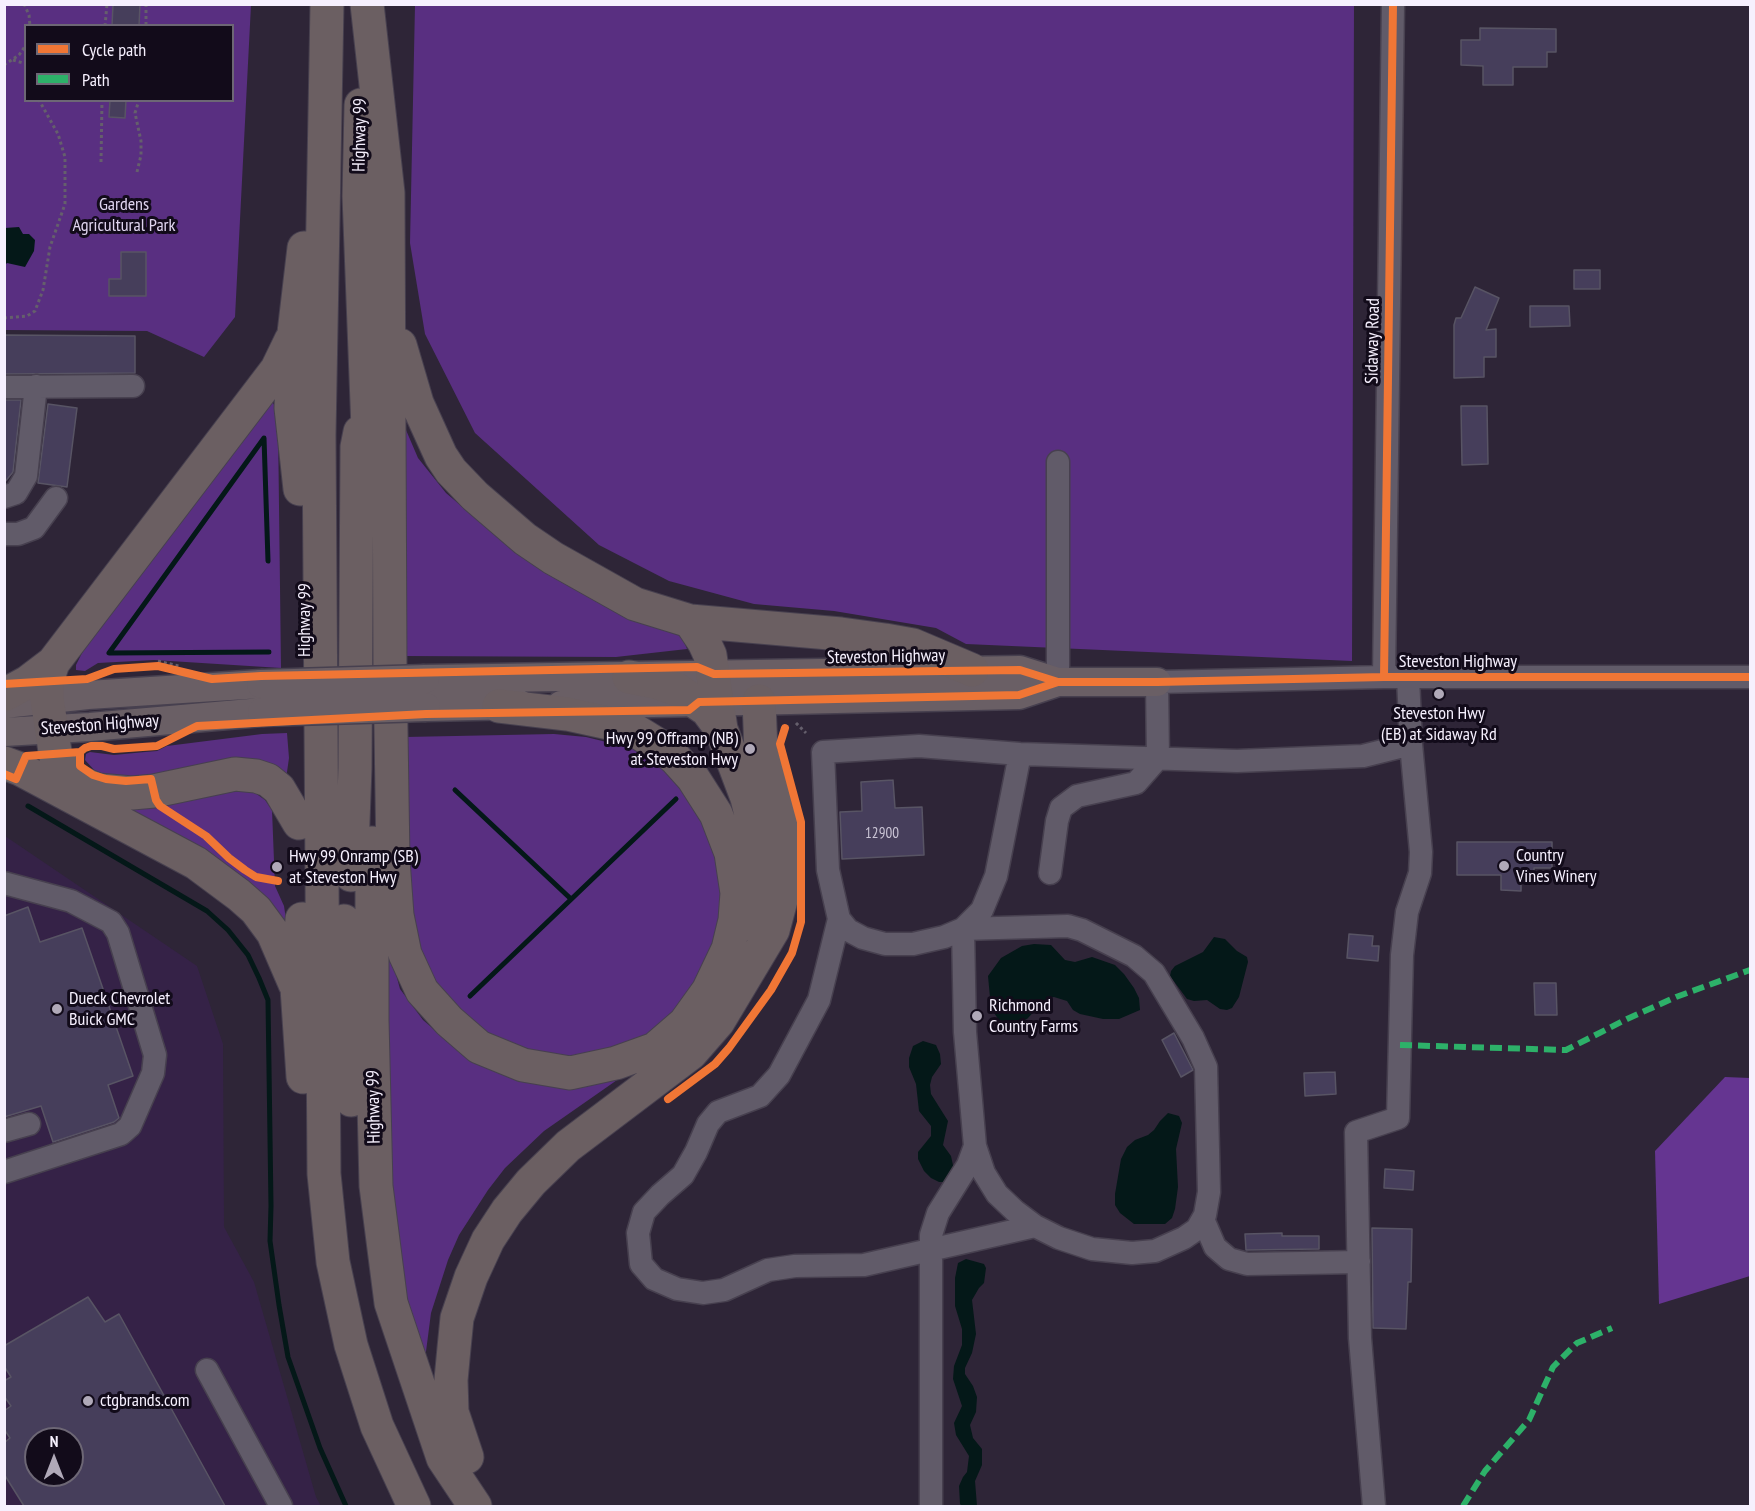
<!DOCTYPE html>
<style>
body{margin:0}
#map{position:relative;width:1755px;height:1511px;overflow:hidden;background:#2e2537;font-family:"PT Sans Narrow",sans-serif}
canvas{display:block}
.frame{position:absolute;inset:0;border:6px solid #f6f0fe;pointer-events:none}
.legend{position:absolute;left:24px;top:24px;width:210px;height:78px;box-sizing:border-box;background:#120b1a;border:2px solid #6d6775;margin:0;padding:8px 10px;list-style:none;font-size:18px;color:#f6f0fe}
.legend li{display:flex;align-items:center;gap:12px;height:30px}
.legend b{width:30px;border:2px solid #6d6775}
.north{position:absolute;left:24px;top:1427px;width:60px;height:60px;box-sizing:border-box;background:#120b1a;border:2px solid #6d6775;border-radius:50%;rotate:0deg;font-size:16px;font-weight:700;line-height:24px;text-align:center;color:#f6f0fe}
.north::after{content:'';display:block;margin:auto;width:21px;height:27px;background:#b0a9b8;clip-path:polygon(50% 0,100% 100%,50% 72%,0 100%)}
</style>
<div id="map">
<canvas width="1755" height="1511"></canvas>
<div class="frame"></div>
<ul class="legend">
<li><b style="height:8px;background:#f07635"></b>Cycle path</li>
<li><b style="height:8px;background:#2db169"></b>Path</li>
</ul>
<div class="north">N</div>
</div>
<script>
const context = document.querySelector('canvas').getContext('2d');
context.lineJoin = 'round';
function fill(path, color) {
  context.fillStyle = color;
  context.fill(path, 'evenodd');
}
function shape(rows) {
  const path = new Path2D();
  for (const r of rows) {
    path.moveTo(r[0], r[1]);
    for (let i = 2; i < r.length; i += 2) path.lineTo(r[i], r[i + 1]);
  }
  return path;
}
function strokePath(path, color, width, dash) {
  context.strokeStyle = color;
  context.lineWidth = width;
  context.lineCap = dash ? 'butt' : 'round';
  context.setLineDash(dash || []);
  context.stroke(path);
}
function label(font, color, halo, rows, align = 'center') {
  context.font = font + ' "PT Sans Narrow",sans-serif';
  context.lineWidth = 6;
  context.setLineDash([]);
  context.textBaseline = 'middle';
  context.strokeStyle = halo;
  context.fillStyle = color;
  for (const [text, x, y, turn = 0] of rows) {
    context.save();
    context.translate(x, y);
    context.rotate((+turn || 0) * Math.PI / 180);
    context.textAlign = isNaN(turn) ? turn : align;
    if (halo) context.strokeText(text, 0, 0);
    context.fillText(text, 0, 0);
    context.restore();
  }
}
fill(shape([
 [5,836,197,966,223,1044,224,1227,254,1282,316,1497,321,1506,5,1506],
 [36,1439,72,1439,72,1475,36,1475]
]), '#352247');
fill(shape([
 [5,5,251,5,235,317,204,357,147,331,5,330],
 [26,26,232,26,232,100,26,100],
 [415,5,1354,5,1352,661,966,644,936,628,834,611,754,604,669,581,599,545,475,433,425,334,410,243],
 [270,398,276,408,278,424,281,668,154,660,98,663,85,671,76,670,76,665,87,643],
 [400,416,418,458,446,493,517,553,681,634,687,649,616,657,403,656],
 [287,733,289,758,286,779,116,778,96,772,85,760,86,754,90,752,114,755,145,752,157,751,167,746,262,734],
 [554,734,586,737,631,748,666,770,696,797,721,844,725,928,695,989,653,1034,618,1052,545,1059,460,1022,407,940,405,737],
 [229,787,251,790,265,800,272,810,275,886,284,906,287,926,112,801],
 [379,911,400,989,423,1020,453,1046,640,1064,544,1131,505,1168,488,1190,459,1235,448,1260,431,1313,424,1367,390,1233]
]), '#592f81');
fill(shape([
 [1725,1077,1750,1078,1750,1276,1659,1304,1655,1151]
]), '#653591');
fill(shape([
 [19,227,23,234,29,234,35,240,34,251,25,267,7,263,5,265,5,228],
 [1214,937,1225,939,1237,951,1247,957,1248,962,1239,997,1232,1008,1227,1010,1220,1009,1207,1000,1194,1001,1187,999,1170,976,1171,971,1175,966,1203,952],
 [1034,944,1051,945,1065,960,1075,962,1092,957,1115,965,1124,974,1134,988,1139,998,1140,1010,1119,1019,1103,1019,1080,1014,1073,1010,1067,1001,1054,997,1048,998,1042,1003,1027,1019,1021,1021,1000,1022,991,1008,988,976,1001,958,1022,946],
 [923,1041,936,1045,940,1054,941,1064,932,1077,930,1085,931,1094,948,1121,943,1145,951,1156,954,1170,944,1182,939,1182,931,1178,924,1171,918,1159,918,1152,931,1136,931,1126,919,1111,916,1084,909,1067,909,1058,913,1046],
 [1168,1113,1179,1116,1182,1123,1176,1149,1178,1187,1175,1209,1172,1218,1165,1224,1134,1224,1120,1213,1115,1205,1115,1194,1121,1159,1127,1147,1135,1140,1148,1135,1154,1130,1160,1121],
 [966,1259,984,1264,986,1268,984,1283,979,1288,972,1300,976,1334,972,1353,965,1368,965,1374,973,1386,977,1397,976,1412,970,1425,973,1438,982,1449,982,1465,975,1481,977,1506,962,1506,960,1504,959,1486,963,1477,967,1472,969,1456,956,1435,954,1423,962,1406,953,1379,954,1366,962,1345,962,1329,955,1306,955,1278,958,1263]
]), '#041818');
strokePath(shape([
 [268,561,264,438,109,653,269,652],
 [455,790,571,899],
 [28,806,207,911,228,930,248,955,259,978,268,1000,271,1206,270,1241,279,1305,288,1357,320,1448,346,1506],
 [470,996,676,799]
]), '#041818', 5);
const building = shape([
 [113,4,140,4,139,26,112,26,113,4],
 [1480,28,1556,29,1556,52,1547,52,1547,67,1513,67,1513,85,1483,85,1483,66,1461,65,1461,40,1480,40,1480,28],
 [110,100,126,100,125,118,109,117,110,100],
 [121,252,146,252,146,296,109,296,109,279,121,279,121,252],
 [1574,270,1600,270,1600,289,1574,289,1574,270],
 [1475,287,1499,298,1486,330,1496,329,1496,357,1484,357,1484,377,1454,378,1454,325,1456,318,1461,318,1475,287],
 [1530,306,1569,306,1570,326,1530,327,1530,306],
 [4,335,135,336,135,373,4,374,4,335],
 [4,400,21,400,13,472,4,483,4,400],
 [48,404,77,408,67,487,38,483,48,404],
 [1461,406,1487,406,1488,464,1462,465,1461,406],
 [893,780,895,808,922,807,924,855,842,859,840,812,862,811,861,782,893,780],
 [1457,842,1552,842,1552,868,1534,868,1534,877,1521,877,1521,891,1501,890,1501,875,1457,875,1457,842],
 [28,907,40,942,82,928,133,1076,108,1085,119,1118,114,1122,53,1142,41,1106,4,1117,4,916,28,907],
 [1349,934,1373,936,1372,946,1379,946,1378,961,1347,958,1349,934],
 [1534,983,1556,983,1557,1015,1535,1015,1534,983],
 [1174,1033,1193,1070,1181,1077,1162,1040,1174,1033],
 [1335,1072,1336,1094,1305,1096,1304,1073,1335,1072],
 [1385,1169,1414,1171,1413,1190,1384,1188,1385,1169],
 [1372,1228,1412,1229,1411,1282,1408,1282,1406,1329,1373,1328,1372,1228],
 [1282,1233,1282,1236,1319,1236,1319,1249,1246,1250,1245,1234,1282,1233],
 [88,1297,105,1322,119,1314,225,1506,24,1506,4,1474,4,1443,10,1438,4,1429,4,1411,11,1406,4,1396,4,1381,11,1377,4,1366,4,1346,88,1297],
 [36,1439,72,1439,72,1475,36,1475,36,1439]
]);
fill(building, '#463e5b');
strokePath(building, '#585464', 1.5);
const minor = shape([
 [4,387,133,386],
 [1058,462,1058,682],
 [4,497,16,493,26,476,36,386],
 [4,534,18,534,34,528,56,498],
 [1384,677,1393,4],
 [1020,754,996,876,982,910,963,929,944,937,913,944,885,944,863,938,848,930,839,919,828,870,823,752,919,746,1020,754,1237,761,1363,756,1411,744,1408,677],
 [1050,873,1057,821,1061,808,1077,796,1136,783,1158,758,1157,682,1384,677,1750,677],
 [4,883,71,901,111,922,118,933,155,1055,153,1073,130,1126,121,1134,4,1172],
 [839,919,819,1000,779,1075,760,1096,718,1112,708,1124,696,1152,683,1175,660,1195,644,1212,638,1233,641,1264,654,1279,677,1289,703,1293,724,1290,768,1270,795,1266,864,1265,1035,1226],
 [1068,926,1082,930,1134,956,1154,973,1193,1038,1206,1067,1209,1192,1205,1215,1197,1229,1184,1238,1155,1251,1132,1253,1092,1249,1059,1238,1035,1226,1015,1211,997,1194,984,1173,975,1146,965,1032,963,929,1068,926],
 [4,1131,29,1124],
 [1203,1219,1215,1247,1229,1259,1247,1264,1359,1262],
 [207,1370,281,1506],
 [931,1506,931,1235,938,1213,968,1165,975,1146],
 [1374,1506,1360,1338,1356,1132,1398,1118,1402,955,1407,912,1420,873,1421,852,1411,744]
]);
const major = shape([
 [425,679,1020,670,1058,682,1157,682],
 [4,704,88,695,261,684],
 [561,705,1019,695,1058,682],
 [426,707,521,705],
 [4,732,90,727,262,712]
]);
const highway = shape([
 [327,4,319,435,324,1174,333,1262,351,1345,377,1426,414,1506],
 [367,4,388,193,390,666,393,860,397,915,405,954,422,991,449,1021,479,1047,523,1065,570,1073,616,1063,655,1049,685,1023,708,991,728,949,735,920,737,893,731,853,716,814,693,778,675,758,660,746,631,728,567,714,499,706],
 [361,105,359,196,369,455],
 [400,345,417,403,441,456,451,471,475,496,525,539,553,558,635,604,690,621,841,634,885,640,913,645,972,670],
 [300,489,291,408,294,333,304,248],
 [690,621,704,642,710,655,721,729],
 [53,663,47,681,47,699,56,758,72,779,87,794],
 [629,677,655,682,678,690,707,710,721,729,747,798,758,843,762,890,759,929],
 [4,695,28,682,53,663,277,369,291,340],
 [4,763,20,769,196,863,239,895,256,910,273,933,295,984],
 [72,779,98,790,132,793,154,791,235,774,256,776,268,780,279,789,299,823],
 [372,843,372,1020,376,1186,391,1303,443,1458,475,1506],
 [351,875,355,768,357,447,360,432],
 [302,919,297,988,303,1077],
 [344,921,351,1100],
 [467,1457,452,1412,451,1380,454,1348,457,1318,471,1277,488,1240,507,1211,531,1182,568,1146,691,1053,718,1022,773,930,784,889,785,839,775,794,761,752,759,701]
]);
strokePath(minor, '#47404f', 25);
strokePath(major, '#47404f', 31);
strokePath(highway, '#47404f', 35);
strokePath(shape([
 [24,4,29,15,30,26],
 [146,4,146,26],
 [105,26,107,4],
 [13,60,26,64],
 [4,65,19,55,26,45],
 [101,162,102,100],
 [137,172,141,155,141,141,135,113,139,100],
 [4,318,27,316,35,311,43,290,50,247,65,204,65,157,58,134,39,100],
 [158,661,179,666],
 [796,723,806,733]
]), '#655f6c', 3, [3, 3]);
strokePath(minor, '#615b69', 22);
strokePath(major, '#6a5f65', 28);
strokePath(highway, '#6b5f62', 33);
const majorBridge = shape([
 [261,684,425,679],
 [262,712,426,707]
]);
strokePath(majorBridge, '#47404f', 31, []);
strokePath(majorBridge, '#6a5f65', 28);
strokePath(shape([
 [1400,1045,1566,1050,1627,1019,1676,997,1750,970],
 [1463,1506,1485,1471,1529,1420,1553,1367,1577,1343,1612,1328]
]), '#2db169', 6, [12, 6]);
strokePath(shape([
 [1384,677,1393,4],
 [4,684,87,679,114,669,158,666,212,679,261,676,697,667,714,674,1020,670,1058,682,1157,682,1384,677,1750,677],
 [80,752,80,766,93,775,106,779,126,781,151,779,156,800,160,806,206,836,229,858,245,870,256,877,278,881],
 [4,774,16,779,26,756,80,752,85,748,91,746,102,746,114,749,157,746,197,726,426,714,689,710,699,702,1019,695,1058,682],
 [668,1099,715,1064,729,1048,771,990,792,953,801,922,801,822,780,744,785,728]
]), '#f07635', 8);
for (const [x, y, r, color] of [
 [1439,694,6,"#b0a9b8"],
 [750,749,6,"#b0a9b8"],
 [1504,866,6,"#b0a9b8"],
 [277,867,6,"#b0a9b8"],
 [57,1009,6,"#b0a9b8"],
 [977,1016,6,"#b0a9b8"],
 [88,1401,6,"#b0a9b8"]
]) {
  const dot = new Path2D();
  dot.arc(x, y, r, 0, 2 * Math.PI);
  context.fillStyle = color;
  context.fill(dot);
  strokePath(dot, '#120b1a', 2);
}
label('15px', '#cac4d5', null, [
 ["12900",882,834]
]);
label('18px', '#f6f0fe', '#120b1a', [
 ["Highway 99",360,135,-89],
 ["Sidaway Road",1373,341,-89],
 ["Highway 99",305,620,-90],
 ["Steveston Highway",886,657,-1],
 ["Steveston Highway",1458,662],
 ["Steveston Highway",100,725,-4],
 ["Highway 99",374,1107,-91]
]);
label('18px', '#e0d5f0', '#120b1a', [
 ["Gardens",124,205],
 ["Agricultural Park",124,226]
]);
label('18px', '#f6f0fe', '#120b1a', [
 ["Steveston Hwy",1439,714,"center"],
 ["(EB) at Sidaway Rd",1439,735,"center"],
 ["Hwy 99 Offramp (NB)",738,739,"right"],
 ["at Steveston Hwy",738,760,"right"],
 ["Country",1516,856],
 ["Vines Winery",1516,877],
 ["Hwy 99 Onramp (SB)",289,857],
 ["at Steveston Hwy",289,878],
 ["Dueck Chevrolet",69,999],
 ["Buick GMC",69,1020],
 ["Richmond",989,1006],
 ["Country Farms",989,1027],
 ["ctgbrands.com",100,1401]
], 'left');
</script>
